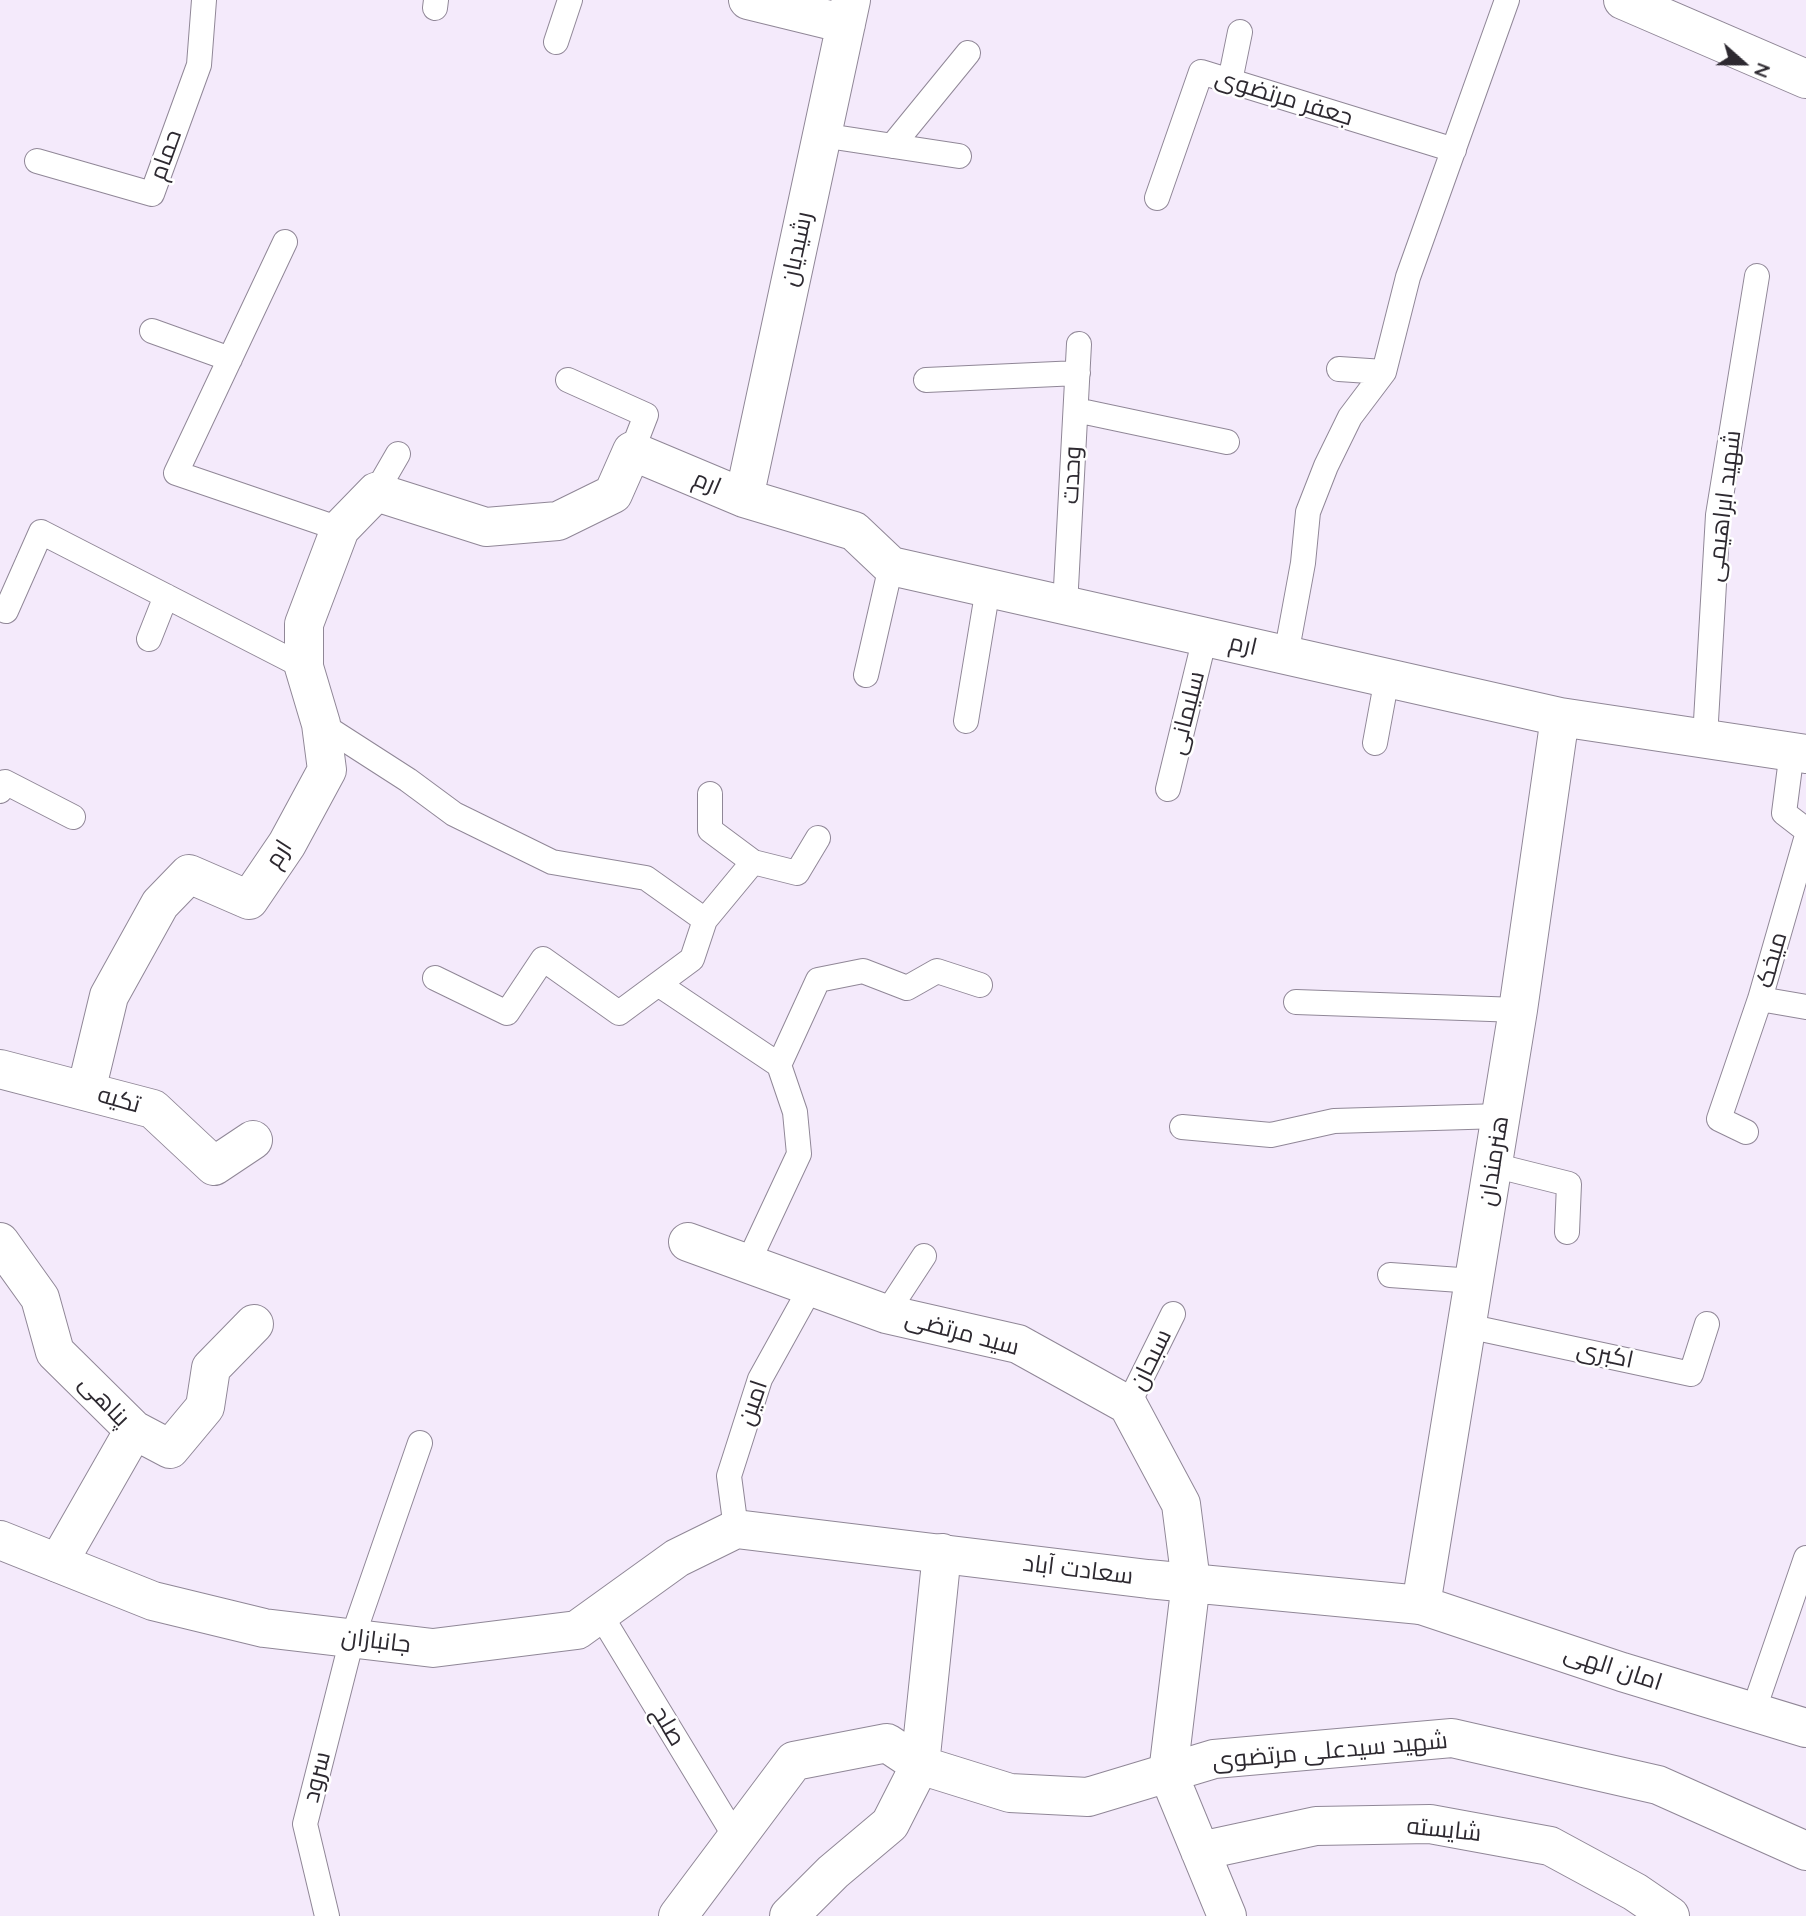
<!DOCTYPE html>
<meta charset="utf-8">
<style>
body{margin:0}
#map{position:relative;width:1806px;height:1916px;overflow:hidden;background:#f4eafb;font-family:Quicksand,sans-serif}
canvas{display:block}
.north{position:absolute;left:1708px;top:28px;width:70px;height:70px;-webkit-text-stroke:5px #fff;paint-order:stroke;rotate:111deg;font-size:19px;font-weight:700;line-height:28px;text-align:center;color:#2d2930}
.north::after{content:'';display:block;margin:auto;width:24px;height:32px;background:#2d2930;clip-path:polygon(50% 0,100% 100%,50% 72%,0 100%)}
</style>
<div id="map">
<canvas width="1806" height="1916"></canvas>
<div class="north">N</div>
</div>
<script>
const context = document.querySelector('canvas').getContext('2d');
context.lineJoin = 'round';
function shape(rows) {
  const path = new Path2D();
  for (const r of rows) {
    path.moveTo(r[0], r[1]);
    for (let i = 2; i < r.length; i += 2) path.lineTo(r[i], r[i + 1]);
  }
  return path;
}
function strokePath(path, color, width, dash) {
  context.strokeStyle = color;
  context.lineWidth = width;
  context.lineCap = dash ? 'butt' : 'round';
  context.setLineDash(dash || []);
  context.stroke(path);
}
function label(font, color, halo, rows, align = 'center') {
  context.font = font + ' Quicksand,Cairo,sans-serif';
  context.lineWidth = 5;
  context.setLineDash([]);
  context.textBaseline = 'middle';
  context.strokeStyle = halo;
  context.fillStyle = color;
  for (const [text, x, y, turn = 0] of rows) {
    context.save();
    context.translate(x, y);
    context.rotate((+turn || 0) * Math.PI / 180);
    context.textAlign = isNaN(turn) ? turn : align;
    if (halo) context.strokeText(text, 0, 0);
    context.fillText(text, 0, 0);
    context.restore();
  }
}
const service = shape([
 [435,8,436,0],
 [556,42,570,0],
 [1230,81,1240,32],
 [821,135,959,156],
 [892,146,968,53],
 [37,161,152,194,199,65,204,0],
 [1157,198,1201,72,1454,150],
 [285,242,176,473,340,529],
 [152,331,230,359],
 [1339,369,1384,372],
 [568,380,646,415,632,451],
 [926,380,1078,373],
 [1076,410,1227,442],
 [376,492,398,454],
 [1065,606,1079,344],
 [6,611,41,532,304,667],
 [149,639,166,596],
 [1286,655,1303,563,1308,512,1326,466,1350,417,1384,372,1408,277,1507,0],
 [866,675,891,566],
 [966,721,988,588],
 [321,724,408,780,454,814,552,862,646,878,705,920],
 [1705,738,1718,515,1757,276],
 [1375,743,1387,678],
 [1792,751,1784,813,1806,830],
 [1168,789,1205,637],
 [0,791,5,782,73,817],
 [710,794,710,830,753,862,797,873,818,838],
 [435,978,507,1013,543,959,619,1013,692,959,705,920,753,862],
 [658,984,779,1065],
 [1760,999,1806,1007],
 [1296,1002,1518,1010],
 [1182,1127,1271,1135,1334,1121,1501,1116],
 [1746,1132,1719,1119,1760,999,1806,839],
 [1493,1165,1569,1184,1567,1232],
 [748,1263,799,1154,795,1112,779,1065,818,980,863,971,907,988,937,971,980,985],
 [1390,1275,1474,1281],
 [886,1314,924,1256],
 [1467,1326,1691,1374,1707,1324],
 [1128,1405,1173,1314],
 [736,1529,729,1476,760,1379,811,1287],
 [600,1614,736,1838],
 [1753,1712,1806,1558],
 [327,1916,305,1824,352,1639,420,1443]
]);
const minor = shape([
 [748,0,846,24],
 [1623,0,1806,79],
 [744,498,851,0],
 [1560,717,1518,1010,1421,1605,1622,1672,1806,1728],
 [0,1069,153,1109,214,1166,253,1140],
 [86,1091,109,996,160,904,189,874,249,900,287,844,327,770,321,724,304,667,304,624,340,529,376,492,486,527,558,521,613,494,632,451,744,498,854,531,891,566,1560,717,1806,754],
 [0,1242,40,1298,55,1352,134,1430,58,1563],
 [688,1242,886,1314,1018,1344,1128,1405,1181,1504,1191,1582],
 [134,1430,170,1449,205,1407,211,1368,254,1324],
 [1168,1773,1227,1916],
 [1200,1851,1316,1826,1430,1824,1550,1846,1635,1892,1670,1916],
 [678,1916,794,1761,887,1743,920,1765,1010,1793,1088,1797,1214,1759,1452,1738,1658,1785,1806,1851],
 [789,1916,833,1872,890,1824,920,1765,942,1553]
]);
const tertiary = shape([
 [0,1540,153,1601,264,1628,433,1648,577,1630,677,1558,736,1529,1148,1579,1421,1605],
 [1168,1773,1191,1582]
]);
strokePath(service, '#908797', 26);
strokePath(minor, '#908797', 40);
strokePath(tertiary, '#908797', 40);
strokePath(service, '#fff', 24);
strokePath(minor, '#fff', 38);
strokePath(tertiary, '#fff', 38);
label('24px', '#2d2930', '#fff', [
 ["جعفر مرتضوی",1284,98,17],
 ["حمام",166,155,-70],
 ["رشیدیان",797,249,-78],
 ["وحدت",1072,475,-87],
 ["ارم",707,483,23],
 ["شهید ابراهیمی",1724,506,-83],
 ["ارم",1243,645,13],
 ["سلیمانی",1187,713,-76],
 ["ارم",279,854,-57],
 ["میخک",1772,960,-74],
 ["تکیه",119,1100,16],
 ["هنرمندان",1494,1161,-81],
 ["سید مرتضی",962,1333,15],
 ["اکبری",1605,1355,12],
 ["سبحان",1151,1360,-64],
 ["پناهی",104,1401,46],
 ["امین",753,1403,-71],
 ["سعادت آباد",1078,1570,7],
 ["جانبازان",376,1641,7],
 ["امان الهی",1613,1668,18],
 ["صلح",668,1726,59],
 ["شهید سیدعلی مرتضوی",1330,1751,-5],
 ["سرود",317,1777,-76],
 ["شایسته",1444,1830,6]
]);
</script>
